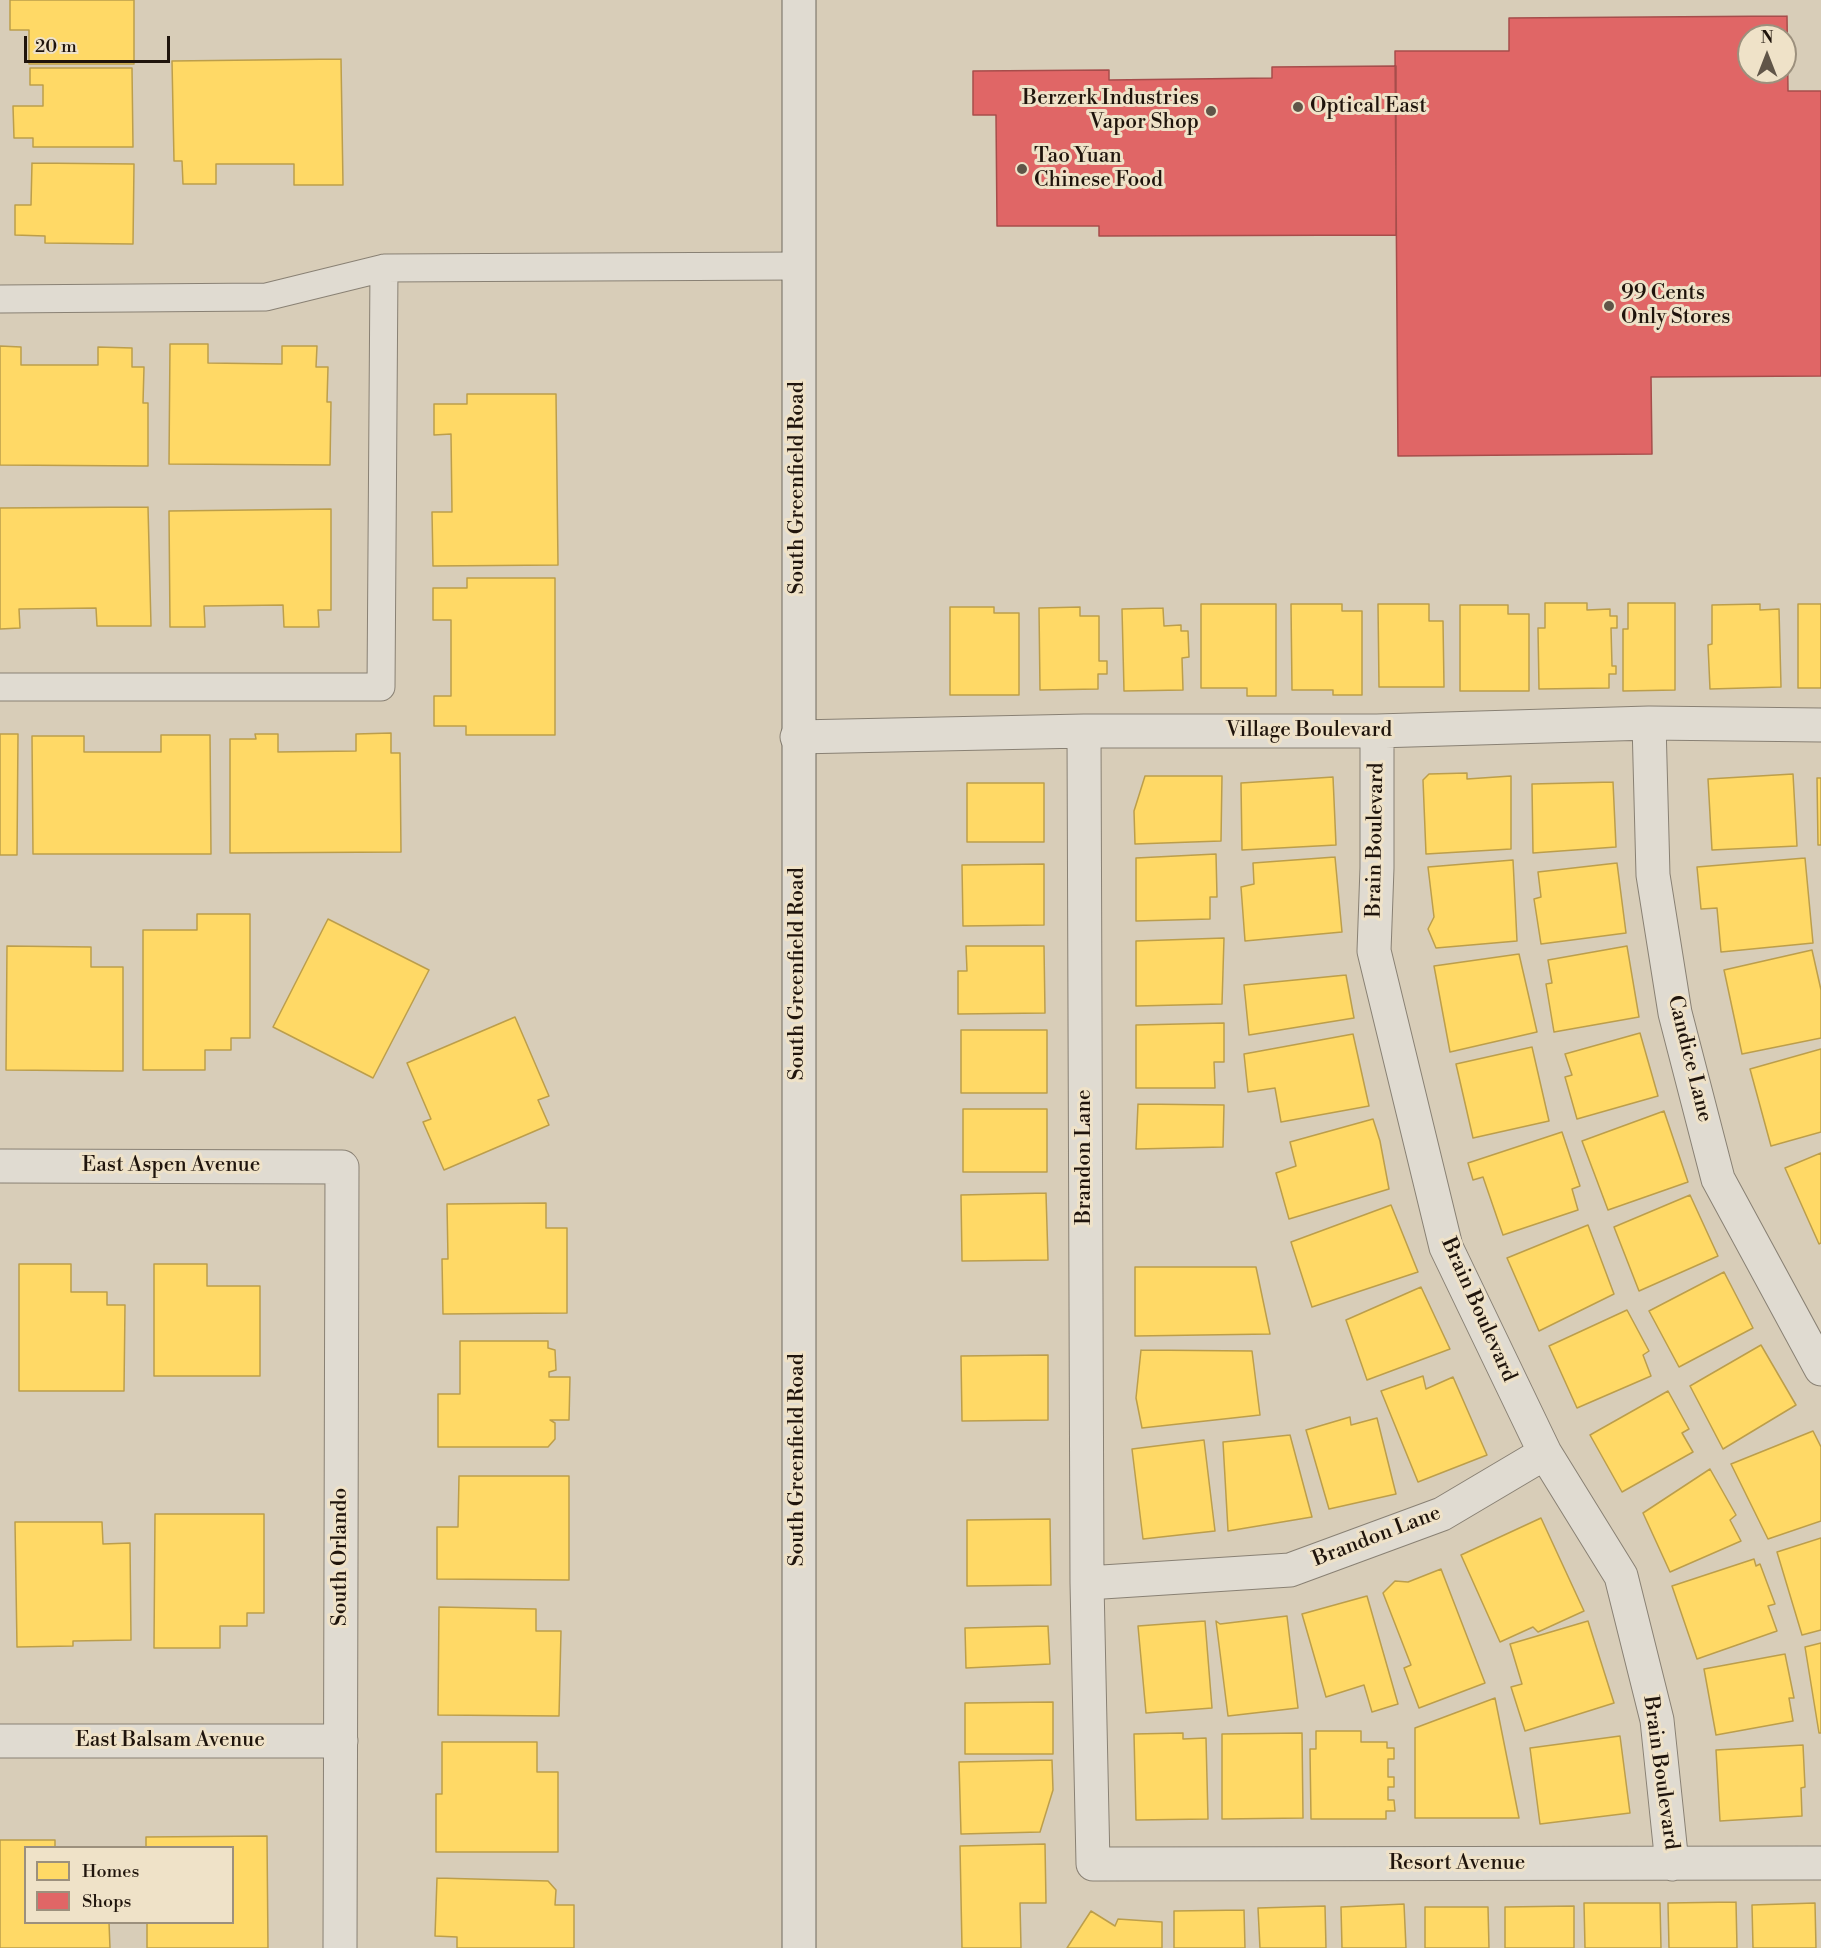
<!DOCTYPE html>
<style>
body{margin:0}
#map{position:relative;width:1821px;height:1948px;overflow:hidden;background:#d8cdb8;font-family:"Libre Bodoni",serif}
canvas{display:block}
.legend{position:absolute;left:24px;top:1846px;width:210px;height:78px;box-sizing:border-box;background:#efe2c8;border:2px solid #9c907d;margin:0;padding:8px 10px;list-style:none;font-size:18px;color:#1f140c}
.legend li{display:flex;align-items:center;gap:12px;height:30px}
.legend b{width:30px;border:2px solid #9c907d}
.north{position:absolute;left:1737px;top:24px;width:60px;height:60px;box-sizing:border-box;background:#efe2c8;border:2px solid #9c907d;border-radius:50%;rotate:0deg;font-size:16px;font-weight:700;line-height:24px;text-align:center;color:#1f140c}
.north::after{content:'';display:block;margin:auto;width:21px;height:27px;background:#605548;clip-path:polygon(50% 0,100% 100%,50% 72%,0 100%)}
.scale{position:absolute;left:24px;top:36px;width:146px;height:27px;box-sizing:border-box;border:3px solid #1f140c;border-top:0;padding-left:8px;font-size:18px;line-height:21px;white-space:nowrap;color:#1f140c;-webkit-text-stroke:4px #efe2c8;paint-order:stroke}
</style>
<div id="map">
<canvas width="1821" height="1948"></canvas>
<ul class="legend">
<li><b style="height:16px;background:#ffd966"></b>Homes</li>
<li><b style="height:16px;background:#e06666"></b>Shops</li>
</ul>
<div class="north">N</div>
<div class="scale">20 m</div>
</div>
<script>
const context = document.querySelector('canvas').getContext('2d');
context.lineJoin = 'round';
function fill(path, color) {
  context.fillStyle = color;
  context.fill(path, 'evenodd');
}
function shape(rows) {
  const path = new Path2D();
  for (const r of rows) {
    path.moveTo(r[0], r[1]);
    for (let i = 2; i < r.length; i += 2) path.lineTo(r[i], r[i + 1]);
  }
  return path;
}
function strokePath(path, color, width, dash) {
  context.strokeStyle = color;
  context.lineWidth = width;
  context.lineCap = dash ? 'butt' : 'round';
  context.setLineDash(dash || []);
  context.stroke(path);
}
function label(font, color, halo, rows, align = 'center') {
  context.font = font + ' "Libre Bodoni",serif';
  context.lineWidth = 6;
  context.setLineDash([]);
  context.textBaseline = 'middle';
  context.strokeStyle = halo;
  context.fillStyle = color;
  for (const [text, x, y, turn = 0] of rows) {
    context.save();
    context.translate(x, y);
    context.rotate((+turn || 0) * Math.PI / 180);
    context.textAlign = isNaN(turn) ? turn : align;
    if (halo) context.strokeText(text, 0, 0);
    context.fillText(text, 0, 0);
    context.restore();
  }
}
const homes = shape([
 [10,0,134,0,134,64,29,64,29,30,10,30,10,0],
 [341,59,343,185,294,185,294,164,216,164,216,184,183,184,182,161,174,161,172,61,341,59],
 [30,68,132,68,133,147,33,147,33,138,14,138,13,106,43,106,43,85,30,85,30,68],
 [32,163,134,164,133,244,45,243,45,236,15,235,15,205,31,205,32,163],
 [170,344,208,344,208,363,282,364,282,346,317,346,316,367,328,367,327,402,331,402,330,465,169,464,170,344],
 [0,346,21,347,21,365,98,365,98,347,132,348,132,367,144,367,143,403,148,403,148,466,0,465,0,346],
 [467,394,556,394,558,565,433,566,432,512,452,512,451,434,434,435,434,404,467,404,467,394],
 [148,507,151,626,97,626,96,608,19,609,20,628,0,629,0,508,148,507],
 [331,509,331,610,318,610,319,627,284,627,283,605,204,606,205,627,170,627,169,511,331,509],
 [467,578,555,578,555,735,466,735,466,726,434,726,434,696,451,696,451,620,433,620,433,588,467,588,467,578],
 [1545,603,1587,603,1587,610,1610,609,1610,616,1617,616,1617,628,1611,628,1612,666,1616,666,1616,674,1609,674,1609,688,1539,689,1538,628,1545,628,1545,603],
 [1628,603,1675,603,1675,690,1623,691,1623,629,1628,629,1628,603],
 [1201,604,1276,604,1276,696,1247,696,1247,688,1201,688,1201,604],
 [1291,604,1342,604,1342,611,1362,611,1362,695,1333,695,1333,690,1292,690,1291,604],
 [1378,604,1429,604,1429,621,1443,621,1444,687,1379,687,1378,604],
 [1760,604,1760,610,1779,609,1781,687,1710,689,1708,645,1712,644,1712,605,1760,604],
 [1798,604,1821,604,1821,688,1798,688,1798,604],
 [1460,605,1508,605,1508,614,1529,614,1529,691,1460,691,1460,605],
 [950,607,994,607,994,613,1019,613,1019,695,950,695,950,607],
 [1080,607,1080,616,1099,616,1099,661,1107,661,1107,674,1098,674,1098,689,1040,690,1039,608,1080,607],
 [1163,608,1164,626,1181,625,1181,631,1188,631,1189,657,1182,658,1183,690,1124,691,1122,609,1163,608],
 [391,733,391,753,400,753,401,852,230,853,230,739,256,739,255,734,278,734,278,752,356,751,356,734,391,733],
 [0,734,18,734,17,855,0,855,0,734],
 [161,735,210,735,211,854,33,854,32,736,84,736,84,752,161,752,161,735],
 [1467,773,1467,779,1511,776,1511,849,1426,854,1423,780,1429,774,1467,773],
 [1793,774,1797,846,1712,850,1708,779,1793,774],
 [1145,776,1222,776,1221,841,1135,844,1134,811,1145,776],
 [1333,777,1336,845,1242,850,1241,783,1333,777],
 [1817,778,1821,778,1821,845,1818,845,1817,778],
 [1613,782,1616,847,1533,853,1532,784,1613,782],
 [967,783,1044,783,1044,842,967,842,967,783],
 [1216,854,1217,897,1210,897,1210,919,1136,921,1136,858,1216,854],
 [1335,857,1342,932,1245,941,1241,887,1254,884,1253,863,1335,857],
 [1805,858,1813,943,1721,952,1717,908,1701,909,1697,867,1805,858],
 [1513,860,1517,941,1436,948,1428,929,1434,917,1428,867,1513,860],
 [1617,863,1626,933,1541,944,1534,899,1541,897,1538,872,1617,863],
 [1044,864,1044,925,963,926,962,865,1044,864],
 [197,914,250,914,250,1038,231,1038,231,1050,205,1050,205,1070,143,1070,143,930,197,930,197,914],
 [328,919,429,970,373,1078,273,1027,328,919],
 [1224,938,1222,1004,1136,1006,1136,941,1224,938],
 [7,946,91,947,91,967,123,967,123,1071,6,1070,7,946],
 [966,946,1044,946,1045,1013,958,1014,958,971,967,971,966,946],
 [1627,946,1639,1017,1554,1032,1546,984,1552,983,1548,960,1627,946],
 [1812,950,1821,990,1821,1038,1742,1054,1724,970,1812,950],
 [1519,954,1537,1032,1450,1052,1434,966,1519,954],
 [1346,975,1354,1018,1249,1035,1244,985,1346,975],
 [515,1017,549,1096,538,1100,549,1125,444,1170,423,1122,431,1119,407,1063,515,1017],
 [1224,1023,1224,1062,1214,1062,1215,1088,1136,1088,1136,1025,1224,1023],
 [961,1030,1047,1030,1047,1093,961,1093,961,1030],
 [1640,1033,1658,1096,1577,1119,1565,1077,1572,1075,1565,1054,1640,1033],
 [1353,1034,1369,1106,1281,1122,1275,1088,1248,1092,1244,1054,1353,1034],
 [1532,1047,1549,1121,1473,1138,1456,1064,1532,1047],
 [1821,1049,1821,1132,1771,1146,1750,1069,1821,1049],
 [1138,1104,1224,1105,1223,1147,1136,1149,1138,1104],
 [963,1109,1047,1109,1047,1172,963,1172,963,1109],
 [1664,1111,1688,1182,1608,1210,1582,1141,1664,1111],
 [1373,1119,1380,1141,1389,1189,1289,1219,1276,1173,1296,1166,1290,1142,1373,1119],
 [1562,1132,1580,1186,1572,1189,1578,1210,1503,1235,1483,1177,1473,1180,1468,1163,1562,1132],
 [1821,1153,1821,1243,1819,1244,1785,1168,1821,1153],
 [1046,1193,1048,1260,962,1261,961,1195,1046,1193],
 [1690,1195,1718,1256,1639,1291,1614,1227,1690,1195],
 [546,1203,546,1228,567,1228,567,1313,443,1314,442,1259,448,1259,447,1204,546,1203],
 [1391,1205,1418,1272,1312,1307,1291,1242,1391,1205],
 [1588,1225,1614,1294,1539,1331,1507,1258,1588,1225],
 [19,1264,71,1264,71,1292,107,1292,107,1305,125,1305,124,1391,19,1391,19,1264],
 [154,1264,207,1264,207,1286,260,1286,260,1376,154,1376,154,1264],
 [1135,1267,1256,1267,1270,1334,1135,1336,1135,1267],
 [1724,1272,1753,1328,1679,1367,1649,1311,1724,1272],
 [1421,1287,1450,1349,1367,1380,1346,1320,1421,1287],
 [1627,1310,1649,1351,1643,1355,1651,1376,1577,1408,1549,1346,1627,1310],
 [460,1341,548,1341,548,1348,555,1350,556,1370,549,1372,549,1377,570,1377,569,1420,550,1420,555,1423,555,1439,548,1447,438,1447,438,1394,460,1394,460,1341],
 [1761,1345,1796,1405,1723,1449,1690,1386,1761,1345],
 [1141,1350,1252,1351,1260,1415,1142,1428,1136,1398,1141,1350],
 [1048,1355,1048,1420,962,1421,961,1356,1048,1355],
 [1423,1376,1426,1389,1453,1377,1487,1455,1418,1482,1381,1391,1423,1376],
 [1668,1391,1689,1429,1682,1433,1693,1452,1622,1492,1590,1435,1668,1391],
 [1350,1417,1351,1425,1377,1418,1396,1494,1329,1509,1306,1430,1350,1417],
 [1813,1431,1821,1447,1821,1521,1768,1539,1731,1464,1813,1431],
 [1290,1435,1312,1517,1228,1531,1223,1442,1290,1435],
 [1204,1440,1215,1531,1143,1539,1132,1449,1204,1440],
 [1710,1469,1736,1515,1730,1520,1741,1541,1670,1572,1643,1513,1710,1469],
 [459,1476,569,1476,569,1580,437,1579,437,1527,458,1527,459,1476],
 [155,1514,264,1514,264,1613,247,1613,247,1626,220,1626,220,1648,154,1648,155,1514],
 [1541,1518,1584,1611,1538,1632,1533,1627,1500,1642,1461,1555,1541,1518],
 [1050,1519,1051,1585,967,1586,967,1520,1050,1519],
 [15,1522,102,1522,103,1544,130,1543,131,1640,73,1641,73,1646,17,1647,15,1522],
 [1821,1538,1821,1630,1802,1635,1777,1552,1821,1538],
 [1754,1559,1756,1566,1760,1564,1775,1604,1768,1606,1777,1631,1697,1659,1672,1586,1754,1559],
 [1441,1569,1485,1683,1419,1708,1404,1668,1411,1665,1383,1593,1395,1581,1408,1582,1441,1569],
 [1367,1596,1398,1704,1372,1712,1364,1685,1326,1697,1302,1614,1367,1596],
 [439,1607,536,1609,536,1631,561,1631,559,1716,438,1715,439,1607],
 [1287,1616,1298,1708,1228,1716,1216,1621,1220,1624,1287,1616],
 [1205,1621,1212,1708,1146,1713,1138,1626,1205,1621],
 [1588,1621,1614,1703,1525,1731,1511,1687,1522,1684,1510,1644,1588,1621],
 [1048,1626,1050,1664,966,1668,965,1628,1048,1626],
 [1821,1643,1821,1733,1819,1733,1805,1647,1821,1643],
 [1785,1654,1794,1698,1789,1698,1793,1721,1716,1735,1704,1669,1785,1654],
 [1495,1698,1519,1818,1415,1818,1415,1728,1495,1698],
 [1053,1702,1053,1754,965,1754,965,1703,1053,1702],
 [1316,1731,1361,1731,1361,1742,1387,1742,1387,1748,1394,1748,1394,1759,1388,1759,1388,1777,1394,1777,1394,1787,1388,1787,1388,1800,1394,1800,1395,1811,1386,1811,1386,1819,1311,1819,1310,1749,1316,1749,1316,1731],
 [1183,1733,1183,1739,1206,1738,1208,1819,1136,1820,1134,1734,1183,1733],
 [1302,1733,1303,1818,1222,1819,1222,1734,1302,1733],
 [1620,1736,1630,1813,1540,1824,1530,1748,1620,1736],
 [442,1742,537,1742,537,1772,558,1772,558,1852,436,1852,436,1794,442,1794,442,1742],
 [1803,1745,1805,1787,1801,1788,1802,1816,1720,1821,1716,1750,1803,1745],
 [1052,1760,1053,1790,1040,1832,961,1834,959,1762,1052,1760],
 [267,1836,268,1948,147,1948,147,1922,232,1922,232,1848,146,1848,146,1837,267,1836],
 [0,1840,55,1840,55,1848,26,1848,26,1922,109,1922,110,1948,0,1948,0,1840],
 [1045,1844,1046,1903,1020,1903,1021,1948,962,1948,960,1846,1045,1844],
 [437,1878,548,1881,556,1890,555,1905,574,1905,574,1948,457,1948,457,1937,435,1936,437,1878],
 [1736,1902,1737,1948,1669,1948,1668,1903,1736,1902],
 [1584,1903,1660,1903,1661,1948,1585,1948,1584,1903],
 [1815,1903,1816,1948,1753,1948,1752,1905,1815,1903],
 [1404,1904,1406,1948,1342,1948,1341,1907,1404,1904],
 [1325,1906,1326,1948,1260,1948,1258,1908,1325,1906],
 [1574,1906,1574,1948,1505,1948,1505,1907,1574,1906],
 [1425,1907,1488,1907,1489,1948,1425,1948,1425,1907],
 [1244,1910,1245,1948,1174,1948,1174,1911,1244,1910],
 [1091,1911,1115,1926,1118,1919,1162,1922,1162,1948,1067,1948,1091,1911]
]);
fill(homes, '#ffd966');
strokePath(homes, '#bc9e4b', 1.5);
const shops = shape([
 [1787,16,1788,91,1821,91,1821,376,1651,377,1652,454,1398,456,1395,51,1509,51,1509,18,1787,16],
 [1749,36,1785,36,1785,72,1749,72,1749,36],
 [1396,66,1396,235,1099,236,1099,226,997,226,996,115,973,115,973,71,1109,70,1109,80,1272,78,1272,67,1396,66]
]);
fill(shops, '#e06666');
strokePath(shops, '#a64d4b', 1.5);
const lane = shape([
 [0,299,266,297,384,268,798,266],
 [0,687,381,687,384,268]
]);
const street = shape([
 [1649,723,1653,875,1675,1013,1718,1179,1821,1369],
 [1084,731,1087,1583,1093,1864,1821,1863],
 [1377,731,1377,868,1374,951,1446,1247,1545,1453,1621,1576,1657,1720,1672,1864],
 [797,737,1084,731,1377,731,1649,723,1821,725],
 [0,1166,342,1167,340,1948],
 [1087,1583,1290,1570,1442,1514,1545,1453],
 [0,1741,341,1741]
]);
const secondary = shape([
 [799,1948,799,0]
]);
strokePath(lane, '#898174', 29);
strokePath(street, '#898174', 35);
strokePath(secondary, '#6f685d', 35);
strokePath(lane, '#e0dbd1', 27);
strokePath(street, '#e0dbd1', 33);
strokePath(secondary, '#e0dbd1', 33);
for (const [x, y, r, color] of [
 [1298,107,6,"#605548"],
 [1211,111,6,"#605548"],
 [1022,169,6,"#605548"],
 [1609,306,6,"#605548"]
]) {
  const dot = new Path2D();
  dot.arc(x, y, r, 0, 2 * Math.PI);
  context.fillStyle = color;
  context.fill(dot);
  strokePath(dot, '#efe2c8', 2);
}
label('21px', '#1f140c', '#efe2c8', [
 ["Berzerk Industries",1199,99,"right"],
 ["Vapor Shop",1199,123,"right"],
 ["Optical East",1310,107],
 ["Tao Yuan",1034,157],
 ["Chinese Food",1034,181],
 ["99 Cents",1621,294],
 ["Only Stores",1621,318]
], 'left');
label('21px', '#1f140c', '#efe2c8', [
 ["South Greenfield Road",798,488,-90],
 ["Village Boulevard",1309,731],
 ["Brain Boulevard",1376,840,-89],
 ["South Greenfield Road",798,974,-90],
 ["Candice Lane",1689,1059,76],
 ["Brandon Lane",1085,1157,-90],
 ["East Aspen Avenue",171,1166],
 ["Brain Boulevard",1478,1310,66],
 ["South Greenfield Road",798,1460,-90],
 ["Brandon Lane",1377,1537,-21],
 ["South Orlando",341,1557,-90],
 ["East Balsam Avenue",170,1741],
 ["Brain Boulevard",1660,1773,82],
 ["Resort Avenue",1457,1864]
]);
</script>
